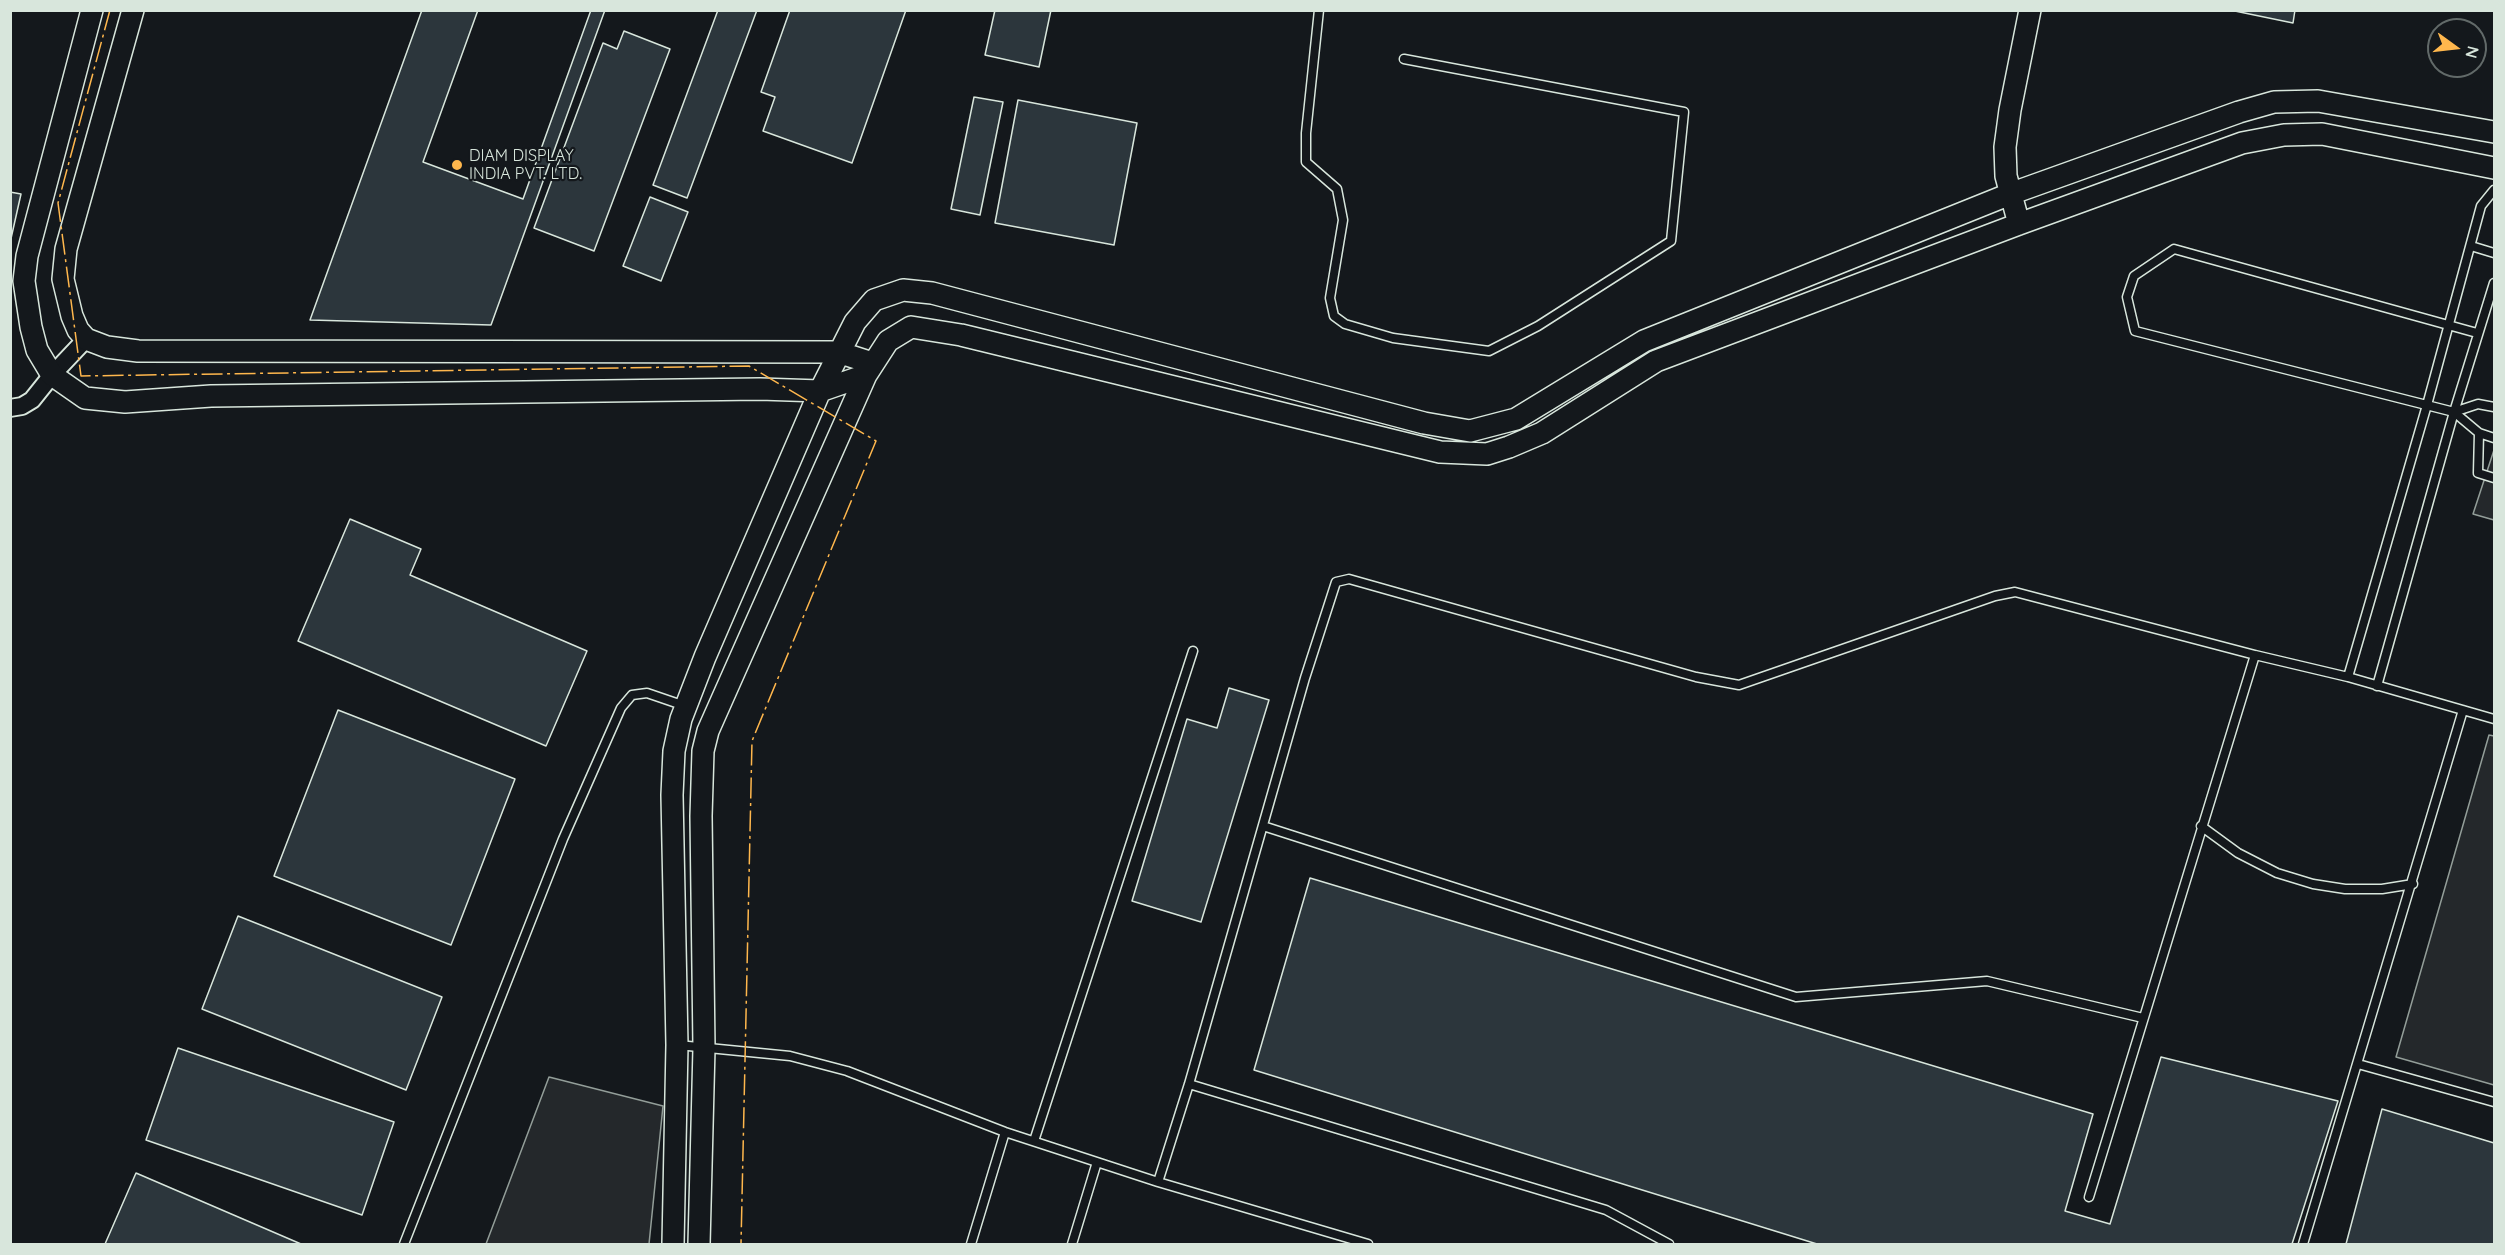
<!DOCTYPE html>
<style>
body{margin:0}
#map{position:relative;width:2505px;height:1255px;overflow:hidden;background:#14181c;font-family:Quicksand,sans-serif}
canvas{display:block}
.frame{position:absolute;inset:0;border:12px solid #d8e6dc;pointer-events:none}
.north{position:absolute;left:2427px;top:18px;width:60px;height:60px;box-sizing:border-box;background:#14181c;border:2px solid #626a69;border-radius:50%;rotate:105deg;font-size:16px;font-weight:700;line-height:24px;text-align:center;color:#d8e6dc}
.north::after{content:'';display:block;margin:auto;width:21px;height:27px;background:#ffb74d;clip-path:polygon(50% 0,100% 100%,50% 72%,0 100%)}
</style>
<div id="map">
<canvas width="2505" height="1255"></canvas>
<div class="frame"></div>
<div class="north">N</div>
</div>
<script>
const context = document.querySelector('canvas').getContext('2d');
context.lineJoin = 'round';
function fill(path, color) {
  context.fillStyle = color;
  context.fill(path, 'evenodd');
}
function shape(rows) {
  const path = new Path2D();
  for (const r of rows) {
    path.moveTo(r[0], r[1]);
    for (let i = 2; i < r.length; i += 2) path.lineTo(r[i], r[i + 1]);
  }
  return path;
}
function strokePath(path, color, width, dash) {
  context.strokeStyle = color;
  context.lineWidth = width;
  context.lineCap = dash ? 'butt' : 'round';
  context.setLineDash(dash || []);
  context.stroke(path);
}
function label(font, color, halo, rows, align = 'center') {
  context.font = font + ' Quicksand,sans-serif';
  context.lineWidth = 4.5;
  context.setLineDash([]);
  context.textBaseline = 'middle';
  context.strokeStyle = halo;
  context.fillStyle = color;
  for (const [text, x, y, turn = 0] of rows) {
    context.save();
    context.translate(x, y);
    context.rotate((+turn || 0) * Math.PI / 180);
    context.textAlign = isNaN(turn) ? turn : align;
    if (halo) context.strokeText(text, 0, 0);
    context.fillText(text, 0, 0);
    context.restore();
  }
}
const parking = shape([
 [2494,450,2494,520,2473,514,2494,450],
 [2489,735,2494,736,2494,1085,2396,1057,2489,735],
 [549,1077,663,1106,649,1244,486,1244,549,1077]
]);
fill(parking, '#24282b');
strokePath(parking, '#939e99', 1.5);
const building = shape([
 [422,10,605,10,491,325,310,320,422,10],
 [478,10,591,10,523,199,423,162,478,10],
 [718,10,757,10,687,198,653,185,718,10],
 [790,10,906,10,852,163,763,131,775,97,761,92,790,10],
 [995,10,1051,10,1039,67,985,55,995,10],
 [2230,10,2295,10,2293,23,2230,10],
 [624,31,670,49,594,251,534,228,603,43,617,49,624,31],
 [974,97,1003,102,980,215,951,209,974,97],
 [1018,100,1137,123,1114,245,995,223,1018,100],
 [10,192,21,194,10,243,10,192],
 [650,197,688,212,661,281,623,266,650,197],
 [350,519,421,549,410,575,587,651,546,746,298,641,350,519],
 [1229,688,1269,700,1201,922,1132,901,1187,719,1217,728,1229,688],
 [338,710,515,779,451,945,274,876,338,710],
 [1310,878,2093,1114,2065,1211,2110,1224,2161,1057,2338,1101,2292,1244,1817,1244,1254,1070,1310,878],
 [238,916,442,997,406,1090,202,1009,238,916],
 [178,1048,394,1122,362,1215,146,1140,178,1048],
 [2382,1109,2494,1143,2494,1244,2346,1244,2382,1109],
 [136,1173,301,1244,105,1244,136,1173]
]);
fill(building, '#2c363c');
strokePath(building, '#d8e6dc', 1.5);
const service = shape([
 [1319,10,1306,133,1306,162,1337,189,1343,220,1330,298,1334,316,1345,324,1393,338,1489,351,1538,326,1671,241,1684,112,1404,59],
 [2471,246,2494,253],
 [2477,333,2174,249,2134,276,2127,297,2135,331,2454,412,2479,433,2494,438],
 [2454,412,2478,404,2494,407],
 [2479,433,2478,473,2494,478],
 [2348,677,2427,405,2481,206,2494,190],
 [2377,686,2454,412,2494,283],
 [1263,826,1796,997,1987,981,2143,1018],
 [2201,826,2238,853,2277,873,2313,884,2345,889,2382,889,2413,884],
 [678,1045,790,1056,847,1071,1005,1132,1158,1182,1368,1244],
 [2358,1064,2494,1102],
 [1189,1084,1606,1210,1669,1244],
 [1034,1141,1193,651],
 [1158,1182,1189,1084,1305,678,1336,582,1349,579,1696,677,1739,685,1995,596,2015,592,2255,655,2348,677,2494,719],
 [2089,1197,2255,655],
 [404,1244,563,839,621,708,632,695,647,693,685,706],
 [971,1244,1005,1132],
 [1072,1244,1097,1162],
 [2303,1244,2463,710]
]);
const minor = shape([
 [10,408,22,406,32,400,52,375,86,339]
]);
const tertiary = shape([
 [92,10,27,256,24,281,31,327,37,350,52,375,85,398,125,402,211,396,760,389,820,391,866,375],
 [133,10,66,249,63,279,72,316,78,330,86,339,107,347,138,351,838,352,872,363],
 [2019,224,2006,176,2005,147,2010,110,2030,10],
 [673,1244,677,1045,672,795,674,751,681,719,705,657,820,391,855,322,874,300,903,290,932,293,1424,423,1470,431,1516,419,1644,341,2010,194,2239,112,2274,102,2318,101,2494,132],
 [699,1244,704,1048,701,816,703,751,708,731,866,375,888,341,911,327,961,335,1440,452,1487,454,1509,447,1542,433,1656,361,2019,224,2242,143,2284,135,2322,134,2494,168]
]);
strokePath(service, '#d8e6dc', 11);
strokePath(minor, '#d8e6dc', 20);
strokePath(tertiary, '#d8e6dc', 24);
strokePath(service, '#14181c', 8);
strokePath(minor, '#14181c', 16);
strokePath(tertiary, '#14181c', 21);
strokePath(shape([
 [110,10,58,203,81,376,749,366,876,441,752,741,741,1244]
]), '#ffb74d', 1.5, [21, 4.5, 3, 4.5]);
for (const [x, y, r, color] of [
 [457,165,6,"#ffb74d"]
]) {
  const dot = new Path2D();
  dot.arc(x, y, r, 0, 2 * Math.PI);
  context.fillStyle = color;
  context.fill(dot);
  strokePath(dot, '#14181c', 2);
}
label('16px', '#d8e6dc', '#14181c', [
 ["DIAM DISPLAY",469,156],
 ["INDIA PVT. LTD.",469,174]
], 'left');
</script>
